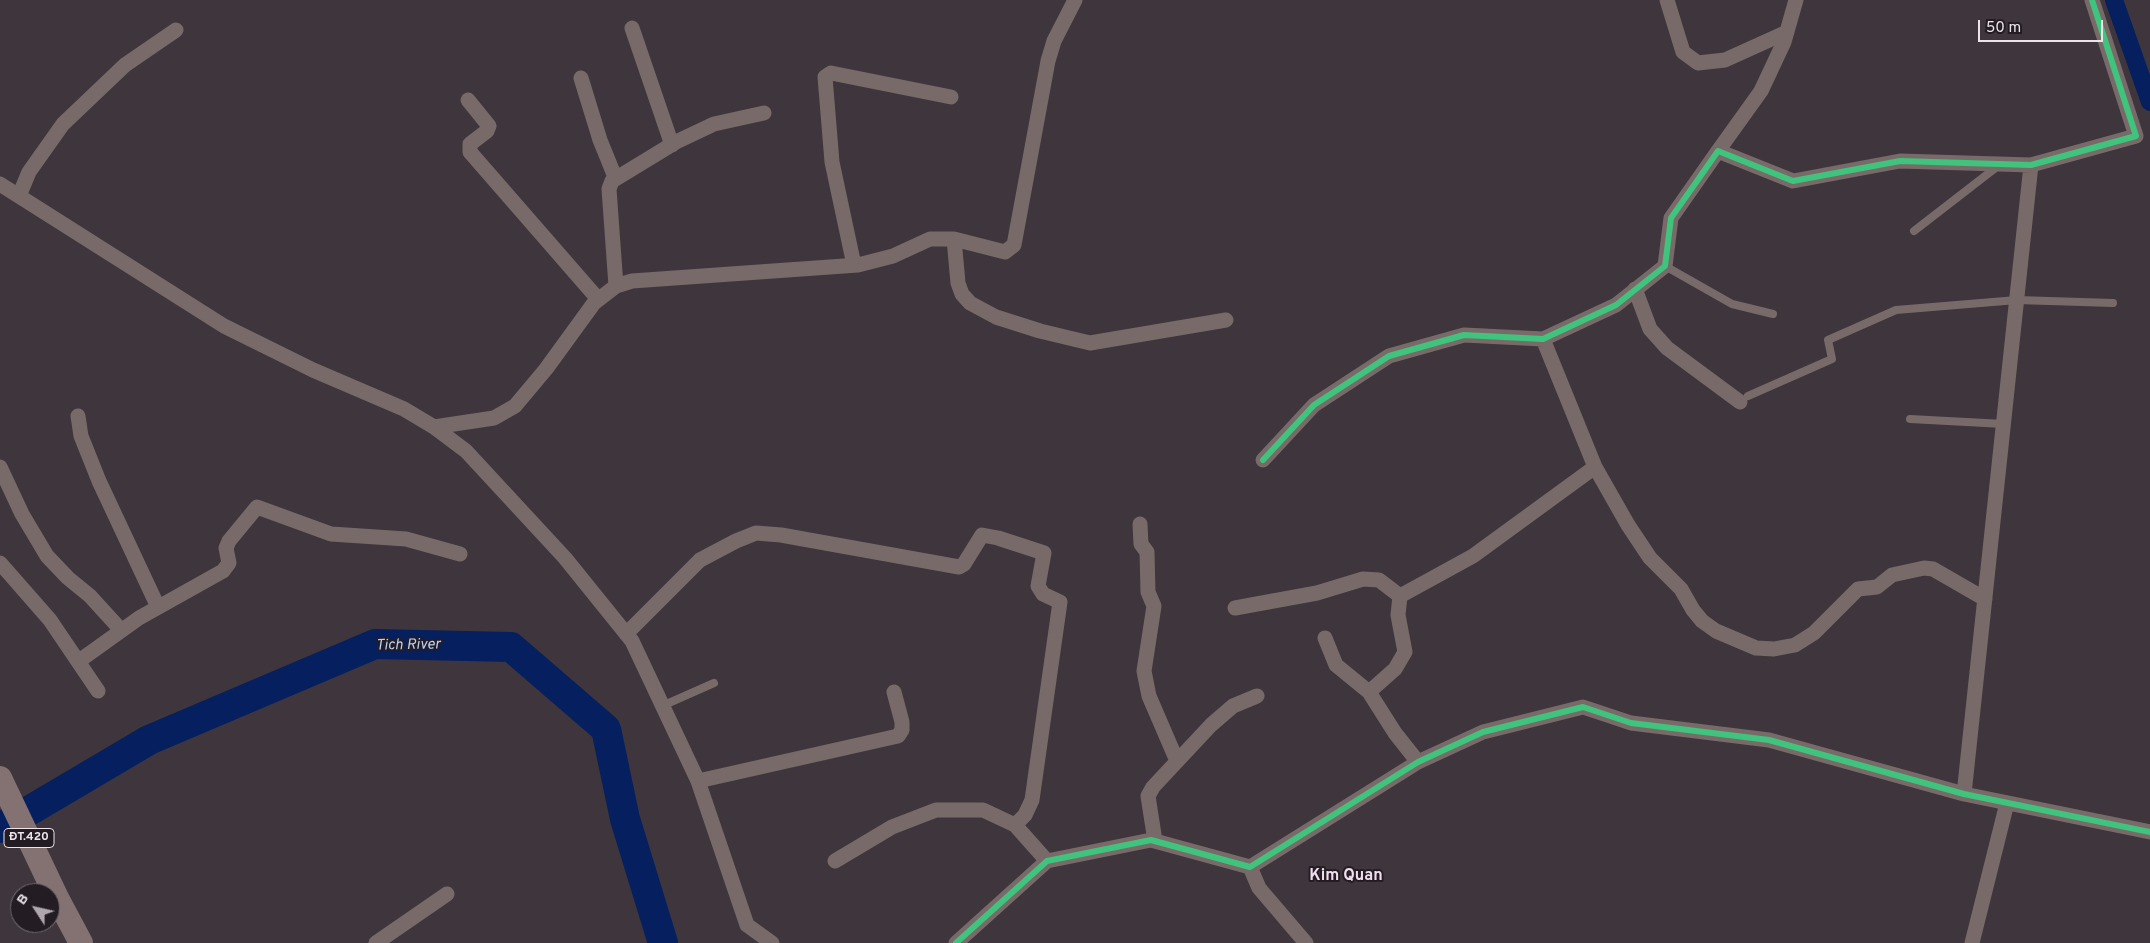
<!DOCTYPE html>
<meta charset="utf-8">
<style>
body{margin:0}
#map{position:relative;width:2150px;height:943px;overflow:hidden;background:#3e363c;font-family:Overpass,sans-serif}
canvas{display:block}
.north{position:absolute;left:10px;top:883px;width:50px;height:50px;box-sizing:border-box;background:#231d23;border:1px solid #736c73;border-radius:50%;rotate:305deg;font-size:14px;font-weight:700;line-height:20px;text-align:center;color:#ece3eb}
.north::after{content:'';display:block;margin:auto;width:18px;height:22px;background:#afa6ae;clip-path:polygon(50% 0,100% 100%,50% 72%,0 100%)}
.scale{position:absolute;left:1978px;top:20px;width:125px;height:22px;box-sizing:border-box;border:2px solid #ece3eb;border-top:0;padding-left:6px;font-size:15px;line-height:18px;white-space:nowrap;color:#ece3eb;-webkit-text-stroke:4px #231d23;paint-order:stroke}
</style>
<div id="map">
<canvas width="2150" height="943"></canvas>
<div class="north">B</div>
<div class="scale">50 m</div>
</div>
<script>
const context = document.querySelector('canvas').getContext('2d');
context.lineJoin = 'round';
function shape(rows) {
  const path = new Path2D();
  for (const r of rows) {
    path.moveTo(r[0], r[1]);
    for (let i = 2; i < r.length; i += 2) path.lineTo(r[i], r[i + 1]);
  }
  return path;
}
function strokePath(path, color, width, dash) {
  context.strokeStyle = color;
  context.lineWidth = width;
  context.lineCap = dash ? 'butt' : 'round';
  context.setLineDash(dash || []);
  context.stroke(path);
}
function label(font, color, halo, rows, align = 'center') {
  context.font = font + ' Overpass,sans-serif';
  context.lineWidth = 4;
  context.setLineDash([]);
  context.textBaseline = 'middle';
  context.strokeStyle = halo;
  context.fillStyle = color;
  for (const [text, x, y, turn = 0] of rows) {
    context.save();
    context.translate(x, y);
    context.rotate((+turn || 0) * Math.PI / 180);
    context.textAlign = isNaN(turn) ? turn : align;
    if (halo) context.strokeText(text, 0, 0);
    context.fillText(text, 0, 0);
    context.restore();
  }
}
strokePath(shape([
 [2114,0,2150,102]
]), '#061f5f', 18);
strokePath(shape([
 [0,828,149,740,375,644,511,647,606,729,625,819,663,943]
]), '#061f5f', 30);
strokePath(shape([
 [1914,231,1998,166],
 [1665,266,1732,304,1773,314],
 [1748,396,1832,359,1828,340,1896,310,2017,300,2113,303],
 [1910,419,2004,424],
 [662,706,714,683]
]), '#786a69', 8);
strokePath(shape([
 [1667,0,1683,52,1698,63,1725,60,1787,32],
 [632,28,672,145],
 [581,78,600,140,615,177],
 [468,100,489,126,487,131,470,144,470,152,598,299],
 [1718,151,1761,91,1784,42,1796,0],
 [0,184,224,326,313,370,404,409,434,427,466,451,565,558,632,641,698,781,747,925,772,943],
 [19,196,29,172,63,124,125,65,176,30],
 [954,239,1005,252,1014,245,1048,61,1054,41,1075,0],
 [854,265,832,162,825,77,831,73,951,97],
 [616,286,609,189,612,181,676,142,714,124,764,113],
 [1635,289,1650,329,1667,348,1740,402],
 [1543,339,1595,467,1628,525,1650,558,1681,589,1693,610,1702,621,1716,631,1756,648,1774,649,1795,645,1814,633,1858,589,1877,587,1892,575,1924,568,1933,569,1985,599],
 [78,416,81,436,99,481,158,607],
 [434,427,494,418,515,406,546,369,594,303,616,286,632,281,858,265,893,256,930,239,954,239,958,283,962,294,970,303,996,317,1040,331,1090,343,1226,320],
 [1263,460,1314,405,1389,356,1464,335,1543,339,1616,305,1665,266,1671,218,1718,151,1793,181,1900,161,2031,165,2136,136,2092,0],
 [0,467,22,514,47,556,68,578,90,596,121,630],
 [1140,524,1141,544,1147,552,1148,592,1154,606,1144,671,1149,696,1177,761],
 [0,563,50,620,98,691],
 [1235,608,1317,593,1363,579,1379,580,1400,596],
 [626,634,700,560,736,541,756,533,781,535,959,567,964,564,982,535,998,538,1044,553,1038,586,1043,594,1060,602,1032,800,1025,815,1015,825],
 [1325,638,1336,665,1369,692],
 [79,661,139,618,223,571,229,563,226,548,229,541,257,507,331,534,406,539,460,554],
 [1418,762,1395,733,1369,692,1395,669,1405,652,1398,615,1400,596,1473,556,1595,467],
 [698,781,898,736,902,730,902,722,894,692],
 [1964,794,2031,165],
 [1155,841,1148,796,1153,787,1211,725,1233,706,1257,696],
 [835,861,892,827,936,810,983,810,1015,825,1047,861],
 [1250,867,1259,888,1306,943],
 [376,943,447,894],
 [956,943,1047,861,1151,840,1250,867,1418,762,1483,732,1583,707,1631,723,1769,740,1964,794,2150,832],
 [1972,943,2007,803]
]), '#786a69', 15);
strokePath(shape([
 [0,778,57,898,81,943]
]), '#847272', 24);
strokePath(shape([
 [1263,460,1314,405,1389,356,1464,335,1543,339,1616,305,1665,266,1671,218,1718,151,1793,181,1900,161,2031,165,2136,136,2092,0],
 [956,943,1047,861,1151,840,1250,867,1418,762,1483,732,1583,707,1631,723,1769,740,1964,794,2150,832]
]), '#40c37c', 6);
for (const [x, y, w] of [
 [29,838,50]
]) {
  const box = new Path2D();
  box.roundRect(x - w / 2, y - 9.5, w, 19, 4);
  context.fillStyle = '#231d23';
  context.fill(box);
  strokePath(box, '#ece3eb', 1);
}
label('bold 12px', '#ece3eb', null, [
 ["ĐT.420",29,838]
]);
label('italic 15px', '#bbd2fb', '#231d23', [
 ["Tich River",408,646,-1]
]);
label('bold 16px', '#f0deee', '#231d23', [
 ["Kim Quan",1346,877]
]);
</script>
